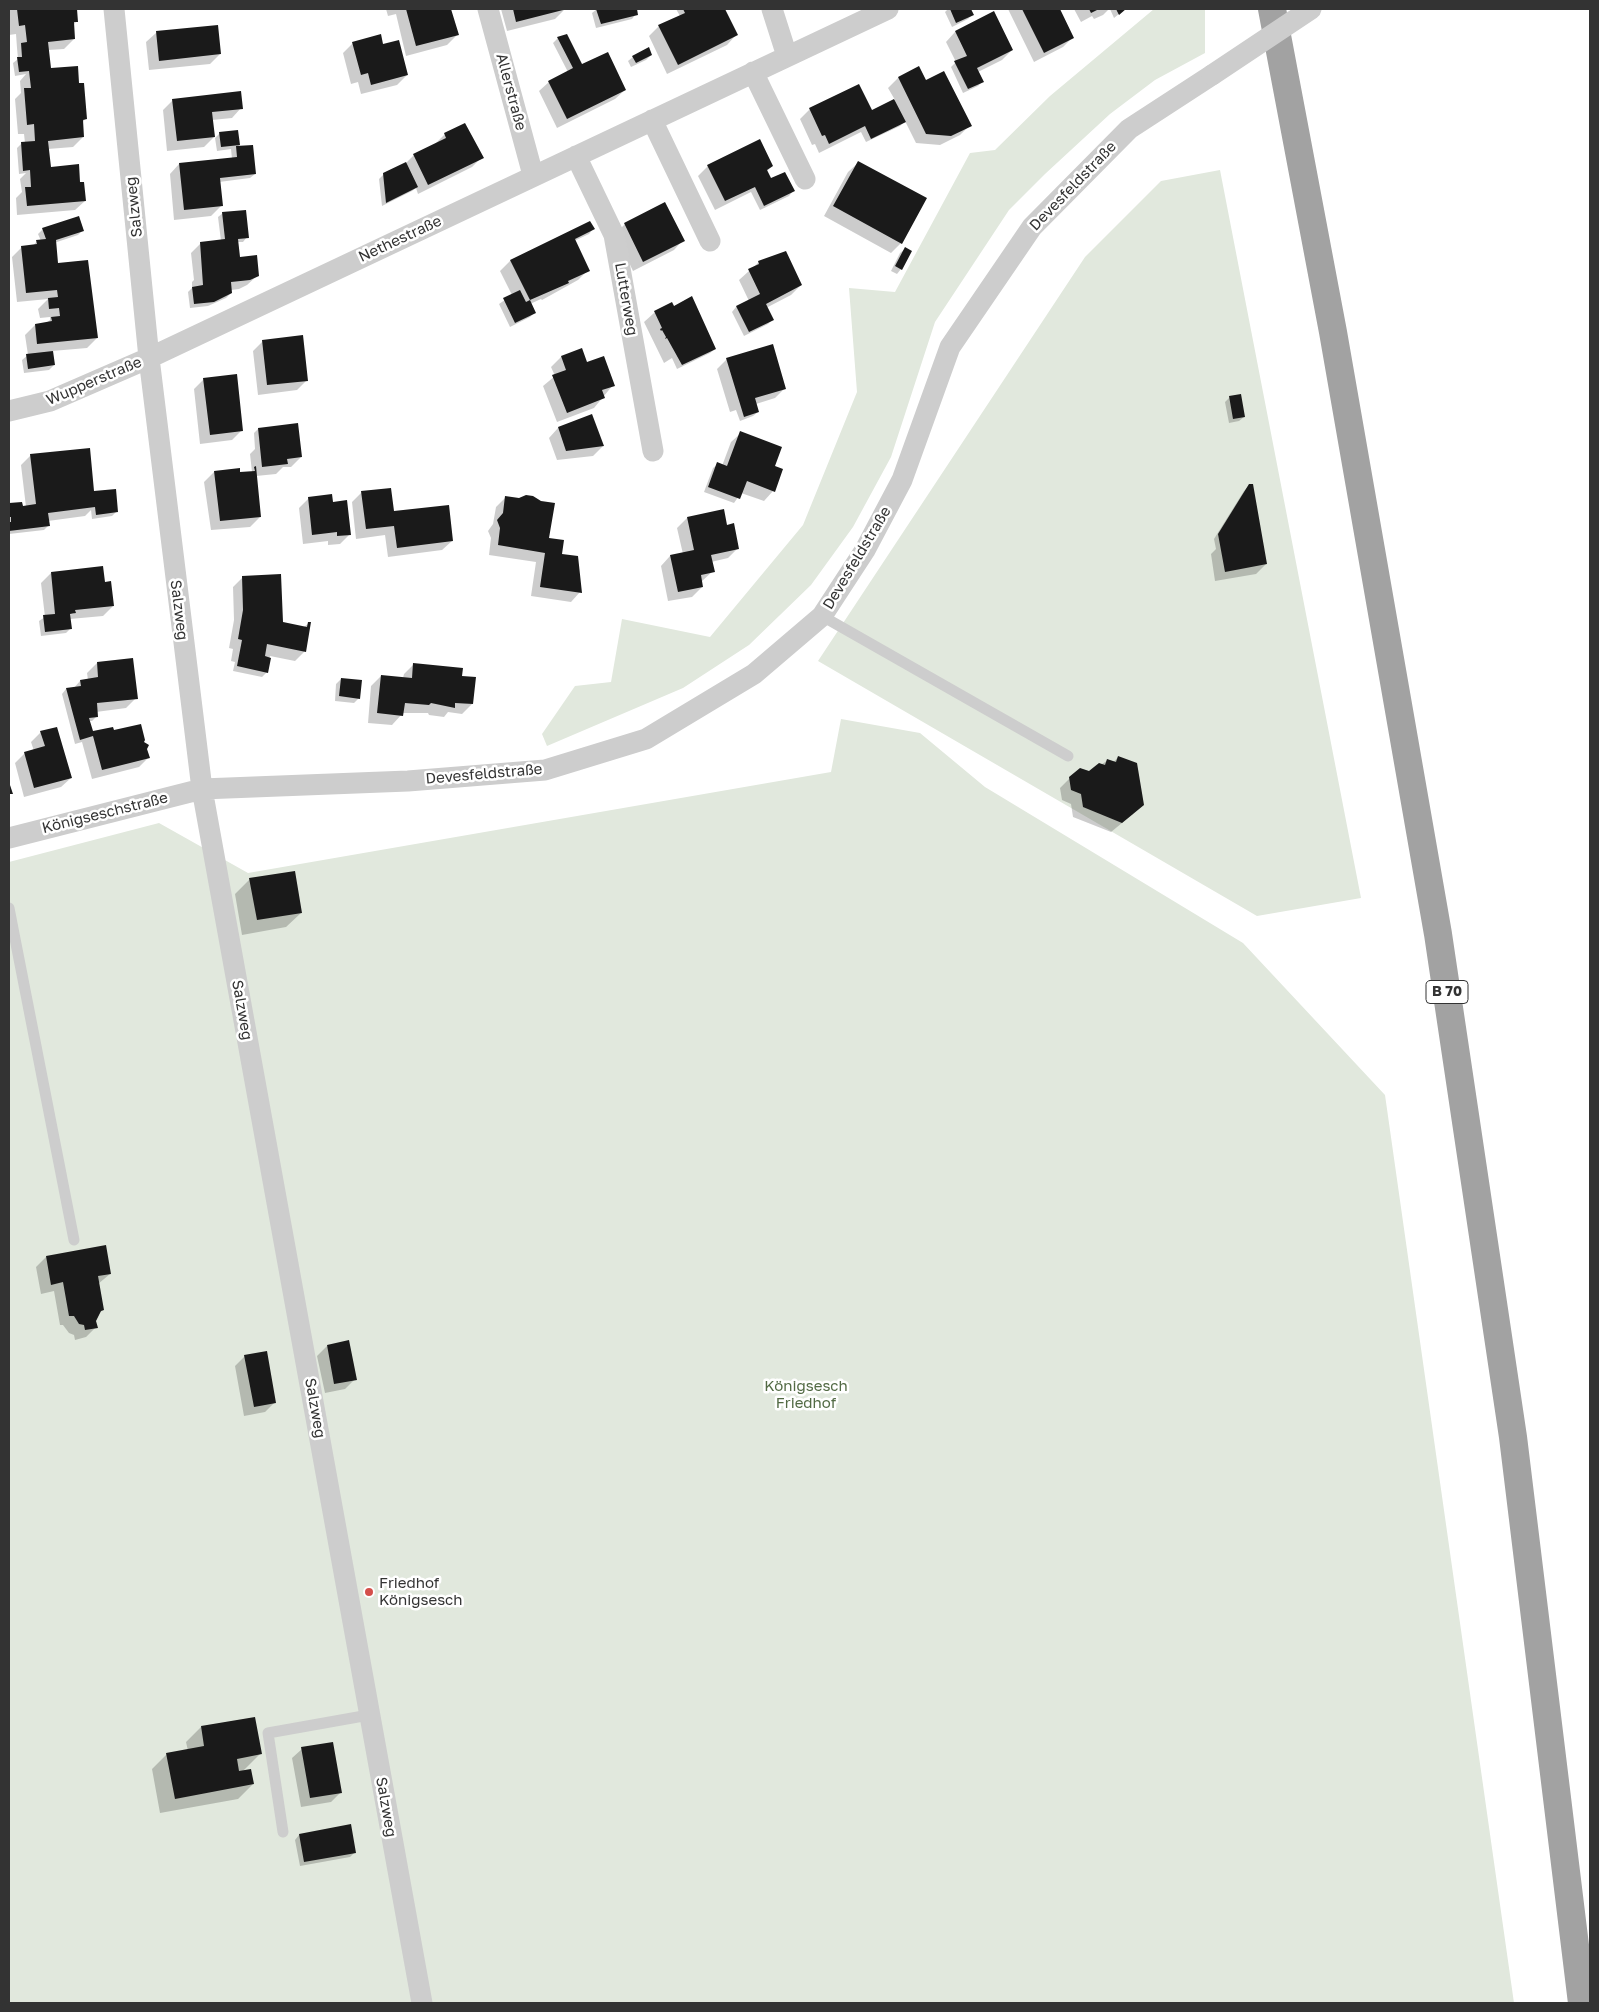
<!DOCTYPE html>
<meta charset="utf-8">
<style>
body{margin:0}
#map{position:relative;width:1599px;height:2012px;overflow:hidden;background:#fff;font-family:"Golos Text",sans-serif}
canvas{display:block}
.frame{position:absolute;inset:0;border:10px solid #333;pointer-events:none}
</style>
<div id="map">
<canvas width="1599" height="2012"></canvas>
<div class="frame"></div>
</div>
<script>
const context = document.querySelector('canvas').getContext('2d');
context.lineJoin = 'round';
function fill(path, color) {
  context.fillStyle = color;
  context.fill(path, 'evenodd');
}
function shape(rows) {
  const path = new Path2D();
  for (const r of rows) {
    path.moveTo(r[0], r[1]);
    for (let i = 2; i < r.length; i += 2) path.lineTo(r[i], r[i + 1]);
  }
  return path;
}
function strokePath(path, color, width, dash) {
  context.strokeStyle = color;
  context.lineWidth = width;
  context.lineCap = dash ? 'butt' : 'round';
  context.setLineDash(dash || []);
  context.stroke(path);
}
function label(font, color, halo, rows, align = 'center') {
  context.font = font + ' "Golos Text",sans-serif';
  context.lineWidth = 5;
  context.setLineDash([]);
  context.textBaseline = 'middle';
  context.strokeStyle = halo;
  context.fillStyle = color;
  for (const [text, x, y, turn = 0] of rows) {
    context.save();
    context.translate(x, y);
    context.rotate((+turn || 0) * Math.PI / 180);
    context.textAlign = isNaN(turn) ? turn : align;
    if (halo) context.strokeText(text, 0, 0);
    context.fillText(text, 0, 0);
    context.restore();
  }
}
fill(shape([
 [1154,9,1205,9,1205,53,1155,80,1110,114,1045,174,1009,210,935,322,891,457,853,527,811,585,749,645,683,688,547,746,542,734,575,686,611,682,622,619,710,637,803,525,857,392,849,288,895,292,970,153,995,150,1050,96],
 [1220,170,1361,898,1257,916,818,661,1085,257,1161,181],
 [841,719,920,733,985,787,1243,943,1385,1095,1514,2003,9,2003,9,862,159,823,248,873,831,772]
]), '#e1e8dd');
fill(shape([
 [9,9,76,9,77,21,73,25,74,39,64,49,48,50,49,67,78,84,85,119,82,123,83,137,73,147,48,149,50,168,79,183,85,201,75,210,17,215,16,198,22,192,20,179,26,173,19,174,17,148,22,143,25,143,24,134,18,134,15,99,21,93,20,81,26,74,15,76,13,63,18,59,17,48,16,34,9,35],
 [157,9,172,9,157,10],
 [386,9,450,9,457,35,447,45,406,56,396,14,388,16],
 [501,9,565,9,555,19,507,31],
 [597,9,636,9,636,14,632,19,596,28,592,13],
 [676,9,691,9,688,13,696,9,724,9,736,35,727,45,667,74,649,36,659,26,680,16],
 [948,9,970,9,972,15,968,19,952,27,945,12],
 [1008,9,1059,9,1073,37,1063,47,1034,62],
 [1074,9,1109,9,1103,15,1094,19,1092,16,1081,22],
 [1110,9,1125,9,1114,18],
 [955,32,1012,50,1002,60,978,72,982,82,978,86,963,93,951,67,956,62,946,42],
 [156,33,220,54,210,64,149,70,146,42],
 [558,38,582,66,625,90,615,99,557,128,539,91,549,82,568,72,553,43],
 [353,43,382,46,407,75,397,85,361,94,358,82,351,84,343,53],
 [651,55,646,60,631,67,628,61,633,57],
 [919,68,925,81,970,125,960,135,940,145,916,143,905,121,900,126,866,142,861,132,819,153,815,144,812,145,800,119,810,109,872,111,895,100,888,88,898,78],
 [173,100,241,108,232,118,212,120,214,137,204,147,167,151,163,110],
 [237,132,239,147,255,174,250,178,219,182,221,206,211,216,174,220,170,174,179,164,232,159,231,149,217,151,215,138,220,133],
 [445,134,482,157,472,167,418,194,416,188,412,191,382,206,379,179,384,174,406,163,414,155,435,144],
 [858,163,901,243,891,253,824,216,848,172],
 [708,166,772,166,767,171,770,178,793,191,789,196,760,210,751,192,715,210,698,176],
 [223,213,247,237,243,242,237,242,239,258,258,275,247,285,239,289,231,290,231,293,226,298,208,306,190,308,188,292,192,288,192,282,194,280,191,253,201,243,221,241,218,217],
 [590,222,593,229,589,234,574,241,588,270,578,280,542,300,541,299,530,304,534,313,530,317,510,327,499,304,512,295,500,271,510,261],
 [625,224,683,240,674,250,633,271,615,234],
 [43,229,82,231,78,235,54,243,57,265,97,338,87,348,52,351,54,365,49,370,24,373,22,360,28,355,25,335,35,325,46,323,50,320,50,317,40,318,38,309,48,299,17,302,12,257,22,247,33,246,37,241,41,241,38,234],
 [905,249,901,269,897,274,891,271,900,253],
 [759,262,801,285,791,295,766,308,772,320,768,324,744,336,732,312,736,307,749,301,739,280],
 [672,304,715,349,710,353,677,369,672,358,664,363,644,322,654,313],
 [263,341,307,380,297,390,258,395,253,351],
 [581,349,587,364,613,385,594,408,557,422,543,386,555,376,551,367,561,357],
 [727,359,785,388,775,398,756,404,758,412,753,416,740,421,736,410,730,412,717,369],
 [204,379,242,430,232,440,200,444,194,389],
 [1230,397,1244,417,1239,421,1229,423,1225,402],
 [558,428,603,446,593,456,557,460,549,438],
 [258,429,301,457,291,467,283,467,276,474,256,476,260,517,250,527,211,530,204,482,214,472,239,469,239,474,252,472,250,454,255,449,254,433],
 [741,433,774,466,773,491,764,501,741,493,734,503,704,492,713,468,718,464,722,466,731,442],
 [31,455,93,493,117,511,112,516,92,519,91,510,85,516,48,521,48,526,44,530,9,534,9,506,10,504,26,507,21,465],
 [1249,486,1266,564,1256,574,1215,581,1211,554,1216,549,1214,539,1244,491],
 [362,492,393,513,452,541,442,550,388,557,385,535,356,539,352,502],
 [506,497,548,539,560,555,580,592,571,602,531,596,536,562,489,555,491,538,488,531,493,524,496,507],
 [309,498,332,503,350,534,340,544,328,545,328,541,303,544,299,508],
 [687,518,726,526,738,548,728,558,711,562,713,571,701,582,702,587,692,597,668,601,661,566,670,556,683,554,677,528],
 [51,573,104,583,113,606,103,616,70,619,71,628,66,633,41,636,39,621,45,617,41,583],
 [76,612,73,614,62,615,62,613],
 [243,577,281,623,304,627,309,623,304,652,295,661,270,656,267,672,262,677,233,671,235,662,231,661,233,649,229,648,234,620,233,587],
 [97,663,136,698,126,708,96,712,97,716,92,721,89,721,91,733,113,732,142,742,148,758,139,767,92,779,82,742,75,744,62,694,66,689,73,689,80,681,88,680,87,673],
 [414,664,461,677,472,704,462,714,448,712,444,717,429,715,428,713,403,713,392,725,368,723,371,686,381,676,403,678,404,674],
 [341,679,359,698,354,703,335,701,336,684],
 [41,732,71,778,61,787,24,797,15,763,25,753,34,751,31,742],
 [1118,757,1133,814,1111,832,1073,817,1071,804,1062,800,1060,788,1070,778,1089,773,1108,760,1113,763],
 [250,879,301,913,286,927,242,935,235,894],
 [46,1257,110,1274,98,1284,103,1310,97,1315,95,1321,96,1327,86,1337,75,1340,74,1335,69,1333,63,1325,60,1325,54,1291,41,1294,36,1267],
 [327,1346,355,1379,345,1389,325,1393,317,1356],
 [245,1356,275,1402,265,1412,244,1416,235,1366],
 [254,1718,260,1754,242,1772,253,1784,238,1799,160,1813,152,1769,167,1754,188,1751,186,1742,201,1727],
 [302,1749,341,1792,331,1802,301,1807,292,1758],
 [350,1826,355,1852,350,1857,300,1866,295,1840,299,1835]
]), '#0003');
fill(shape([
 [17,9,77,9,78,22,74,22,75,39,48,42,51,68,78,66,79,83,84,83,87,119,83,120,84,137,48,141,51,167,79,164,80,182,84,182,86,201,27,206,25,187,31,187,30,170,23,171,21,142,35,141,34,124,27,125,24,88,31,88,29,71,19,72,17,57,22,57,21,43,27,42,25,25,19,26],
 [406,9,451,9,459,35,416,46],
 [513,9,567,9,516,22],
 [596,9,637,9,638,15,601,24],
 [683,9,725,9,738,35,678,65,658,25,685,13],
 [950,9,971,9,974,15,956,23],
 [1022,9,1060,9,1074,38,1044,53],
 [1089,9,1099,9,1091,13],
 [1116,9,1126,9,1119,15],
 [994,11,1013,50,977,68,984,82,968,89,954,61,967,56,955,31],
 [218,25,221,54,159,61,156,31],
 [381,34,383,44,399,40,408,75,371,85,368,73,361,75,352,42],
 [567,34,582,64,608,52,626,90,567,119,548,81,573,68,557,37],
 [649,47,652,55,636,63,632,56],
 [919,66,926,80,944,71,972,126,951,136,926,134,898,77],
 [859,84,872,110,894,99,906,122,871,139,865,126,829,144,825,135,822,136,809,108],
 [241,91,243,109,212,112,215,137,177,141,172,99],
 [465,123,484,158,428,185,413,154,446,138,444,133],
 [238,130,240,145,221,147,219,132],
 [760,139,773,166,767,170,771,178,785,172,795,191,764,206,755,187,725,201,707,165],
 [253,145,256,174,220,178,223,206,184,210,179,163,237,157,236,146],
 [858,161,927,198,902,244,833,206],
 [406,162,418,187,386,203,383,173],
 [665,202,685,241,643,262,624,223],
 [246,210,249,238,238,239,240,257,257,255,259,276,250,280,231,282,232,293,214,302,194,304,192,287,203,285,200,242,225,239,222,212],
 [79,216,84,231,56,240,58,263,88,260,98,338,37,344,35,324,52,321,51,317,60,316,59,308,49,309,48,298,58,297,57,290,26,293,21,246,37,244,36,240,46,239,42,228],
 [590,221,595,229,575,239,590,271,568,281,569,283,530,300,536,313,515,323,503,298,520,290,526,302,530,300,510,260],
 [905,247,912,251,902,270,895,266],
 [786,251,802,285,766,304,774,320,749,332,736,306,760,294,748,269,759,264,758,261],
 [692,296,716,349,682,365,667,338,665,339,666,337,662,330,661,331,660,329,662,328,654,311,672,302,674,306],
 [303,335,308,381,267,385,262,340],
 [773,344,786,389,755,398,759,412,744,417,726,358],
 [582,348,587,362,604,356,615,386,602,390,605,398,567,413,552,375,566,370,561,356],
 [53,351,55,365,28,369,26,354],
 [237,374,243,431,210,435,203,378],
 [1241,394,1245,417,1233,419,1229,396],
 [592,414,604,446,566,451,558,427],
 [298,423,302,457,287,459,288,464,262,467,258,428],
 [740,431,782,447,775,466,783,469,775,492,747,481,740,499,708,487,717,462,727,466],
 [90,448,94,491,116,489,118,512,96,515,95,507,48,513,50,526,9,531,9,522,11,522,11,517,9,517,9,503,22,502,23,506,36,504,30,454],
 [256,466,261,517,220,521,214,471,240,468,240,472,255,471,254,467],
 [1249,484,1253,484,1267,564,1225,572,1218,534],
 [391,488,394,511,449,505,453,541,397,548,394,526,366,529,361,491],
 [332,494,333,502,347,500,351,535,337,536,337,532,312,535,308,497],
 [526,495,533,496,541,501,555,503,549,538,564,540,562,554,578,556,582,593,540,587,545,553,498,545,500,528,497,520,503,513,505,496,519,498],
 [724,509,727,525,734,523,739,549,711,555,715,572,701,575,703,587,678,592,670,555,694,550,687,517],
 [103,566,105,582,111,581,114,606,75,610,76,613,70,614,72,629,45,632,43,615,55,614,51,572],
 [281,574,283,622,307,627,308,622,311,622,306,652,267,644,265,656,271,658,268,673,237,666,242,640,238,639,243,610,242,576],
 [133,658,138,699,97,703,98,717,89,718,93,731,113,727,114,730,141,724,145,740,144,742,149,745,147,749,150,758,102,770,93,736,80,740,66,688,81,686,80,680,98,677,97,662],
 [413,663,463,668,462,676,476,677,473,704,455,703,455,708,431,703,429,705,405,703,403,716,377,713,381,675,412,678],
 [341,678,362,680,360,699,339,696],
 [57,727,72,778,34,788,24,752,45,746,40,731],
 [1118,756,1137,763,1144,805,1122,823,1083,807,1081,794,1071,790,1069,777,1080,768,1089,771,1099,763,1105,765,1107,759,1116,762],
 [9,782,13,794,9,794],
 [295,871,302,913,257,920,249,878],
 [106,1245,111,1274,98,1276,104,1310,101,1311,96,1321,98,1328,85,1330,84,1325,79,1324,74,1316,69,1316,63,1282,51,1285,46,1256],
 [349,1340,357,1380,334,1384,327,1345],
 [267,1351,276,1403,254,1407,244,1355],
 [255,1717,262,1754,237,1759,239,1771,251,1769,254,1784,175,1799,166,1753,204,1746,201,1726],
 [333,1742,342,1793,310,1798,301,1747],
 [351,1824,356,1853,304,1862,299,1834]
]), '#1a1a1a');
strokePath(shape([
 [822,616,1068,756],
 [9,908,74,1240],
 [283,1832,268,1733,369,1715]
]), '#cdcdcd', 11);
strokePath(shape([
 [114,9,149,358,202,789,422,2003],
 [488,9,533,175],
 [772,9,787,56],
 [753,72,805,179],
 [652,120,710,241],
 [576,156,614,235,653,451],
 [9,411,50,401,149,358,888,9],
 [9,838,202,789,408,781,545,770,646,739,754,674,822,616,865,550,902,480,950,347,1032,227,1129,129,1212,75]
]), '#cdcdcd', 21);
strokePath(shape([
 [1272,9,1333,332,1438,934,1513,1437,1582,2003]
]), '#a2a2a2', 28);
strokePath(shape([
 [1212,75,1311,9]
]), '#cdcdcd', 21);
for (const [x, y, r, color] of [
 [369,1592,5,"#d44f4a"]
]) {
  const dot = new Path2D();
  dot.arc(x, y, r, 0, 2 * Math.PI);
  context.fillStyle = color;
  context.fill(dot);
  strokePath(dot, '#fff', 2);
}
for (const [x, y, w] of [
 [1447,992,42]
]) {
  const box = new Path2D();
  box.roundRect(x - w / 2, y - 11.5, w, 23, 4);
  context.fillStyle = '#fff';
  context.fill(box);
  strokePath(box, '#333', 1);
}
label('bold 14px', '#333', null, [
 ["B 70",1447,992]
]);
label('15px', '#333', '#fff', [
 ["Allerstraße",511,92,75],
 ["Devesfeldstraße",1073,186,-46],
 ["Salzweg",134,207,-96],
 ["Nethestraße",400,239,-25],
 ["Lutterweg",626,299,80],
 ["Wupperstraße",94,381,-23],
 ["Devesfeldstraße",857,558,-59],
 ["Salzweg",179,610,83],
 ["Devesfeldstraße",484,774,-5],
 ["Königseschstraße",105,813,-14],
 ["Salzweg",242,1010,80],
 ["Salzweg",315,1408,80],
 ["Salzweg",386,1807,80]
]);
label('15px', '#526a44', '#fff', [
 ["Königsesch",806,1386],
 ["Friedhof",806,1403]
]);
label('15px', '#333', '#fff', [
 ["Friedhof",379,1583],
 ["Königsesch",379,1600]
], 'left');
</script>
